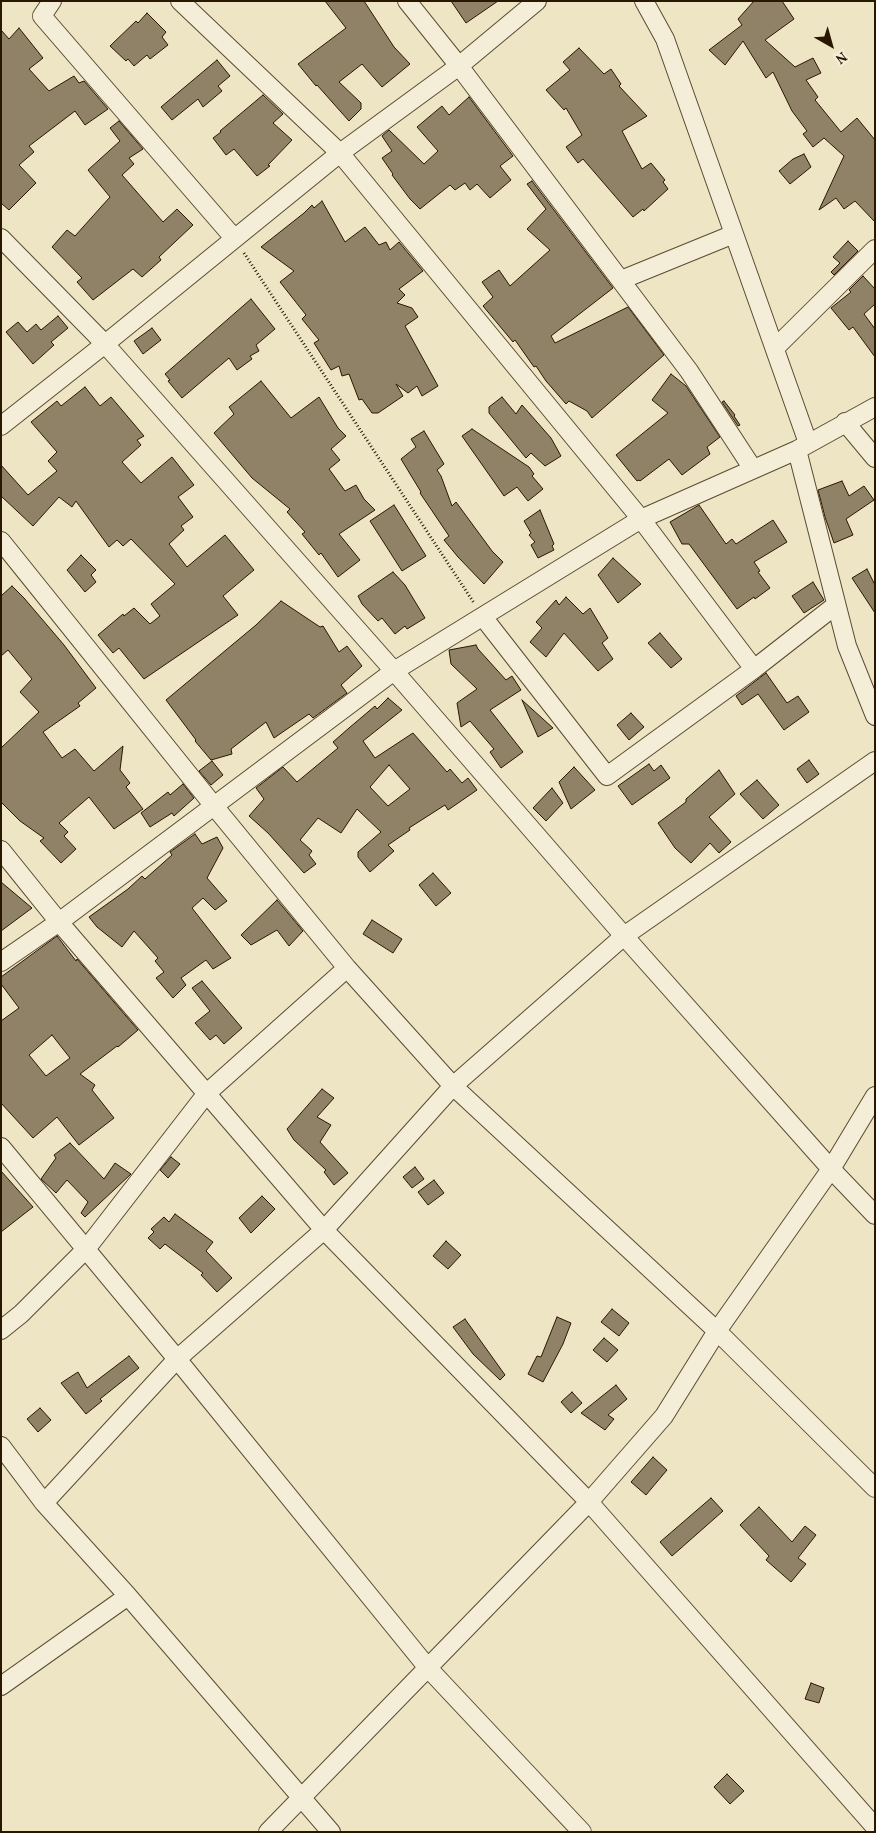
<!DOCTYPE html>
<style>
body{margin:0}
#map{position:relative;width:876px;height:1833px;overflow:hidden;background:#eee5c5;font-family:Vollkorn,serif}
canvas{display:block}
.frame{position:absolute;inset:0;border:2px solid #2a1700;pointer-events:none}
.north{position:absolute;left:806px;top:20px;width:50px;height:50px;-webkit-text-stroke:4px #f4eed9;paint-order:stroke;rotate:142deg;font-size:14px;font-weight:700;line-height:20px;text-align:center;color:#2a1700}
.north::after{content:'';display:block;margin:auto;width:18px;height:22px;background:#2a1700;clip-path:polygon(50% 0,100% 100%,50% 72%,0 100%)}
</style>
<div id="map">
<canvas width="876" height="1833"></canvas>
<div class="frame"></div>
<div class="north">N</div>
</div>
<script>
const context = document.querySelector('canvas').getContext('2d');
context.lineJoin = 'round';
function fill(path, color) {
  context.fillStyle = color;
  context.fill(path, 'evenodd');
}
function shape(rows) {
  const path = new Path2D();
  for (const r of rows) {
    path.moveTo(r[0], r[1]);
    for (let i = 2; i < r.length; i += 2) path.lineTo(r[i], r[i + 1]);
  }
  return path;
}
function strokePath(path, color, width, dash) {
  context.strokeStyle = color;
  context.lineWidth = width;
  context.lineCap = dash ? 'butt' : 'round';
  context.setLineDash(dash || []);
  context.stroke(path);
}
const building = shape([
 [325,1,364,1,394,47,410,64,382,87,362,64,339,82,361,103,361,109,349,121,317,85,316,86,298,64,346,28,325,1],
 [451,1,498,1,466,23,451,1],
 [754,1,782,1,794,19,765,40,795,67,813,58,821,73,806,80,818,97,815,100,841,132,857,118,875,140,875,222,855,201,844,209,836,198,819,210,844,156,824,138,813,147,803,134,807,131,792,111,773,72,766,78,743,41,725,65,709,50,742,25,738,19,754,1],
 [147,13,166,32,162,37,168,45,150,59,147,55,134,66,128,59,126,61,110,46,136,21,138,23,147,13],
 [19,28,43,58,29,69,49,91,74,76,79,83,84,81,108,109,85,125,75,111,29,146,34,152,19,165,36,183,9,210,1,203,1,30,9,39,19,28],
 [579,48,604,74,611,69,621,84,619,86,647,116,622,131,642,169,651,163,665,180,663,182,668,189,644,211,643,209,633,217,583,159,578,163,566,147,582,135,566,108,564,110,546,90,570,70,563,62,579,48],
 [217,60,230,76,218,86,222,91,203,107,198,99,172,120,161,107,217,60],
 [263,95,283,114,273,123,292,140,268,165,270,166,257,176,234,149,226,155,213,138,221,132,220,131,263,95],
 [469,97,513,156,500,166,511,180,490,198,477,184,470,190,465,183,455,190,450,185,420,209,410,199,392,175,393,174,382,158,392,151,382,136,389,130,424,164,438,151,417,127,442,106,449,115,469,97],
 [119,121,143,149,129,158,134,164,122,175,163,222,177,209,193,225,159,257,161,260,142,277,133,269,93,300,77,282,82,278,52,247,67,230,75,236,110,197,88,170,120,141,110,128,119,121],
 [804,154,811,167,790,184,779,171,793,159,804,154],
 [532,181,613,288,551,336,555,343,628,307,664,355,592,418,587,411,569,401,566,404,546,381,536,366,534,367,515,340,513,342,483,306,493,297,482,282,499,270,510,286,550,250,527,229,546,209,527,184,532,181],
 [322,201,345,242,365,227,379,245,386,242,390,250,399,242,423,271,399,289,405,295,397,303,412,308,418,317,405,326,438,386,422,396,417,386,408,393,396,384,403,396,378,413,372,413,362,399,359,400,349,374,342,376,339,366,331,370,314,343,319,340,302,319,306,315,280,282,294,271,261,247,304,213,312,205,314,208,322,201],
 [848,241,858,251,834,275,831,272,840,263,833,257,848,241],
 [863,276,875,289,875,304,864,314,875,329,875,357,853,327,849,330,831,308,851,292,849,290,863,276],
 [251,299,275,329,256,345,259,351,250,356,252,359,237,370,229,358,182,398,168,381,170,380,165,374,251,299],
 [58,316,68,328,51,342,54,345,33,364,6,332,18,322,27,332,36,324,41,330,58,316],
 [152,328,161,340,143,354,134,341,152,328],
 [671,374,686,386,720,437,707,447,710,454,682,475,669,459,640,481,639,480,637,481,616,455,668,413,652,400,671,374],
 [261,381,291,418,319,397,338,428,346,436,331,449,340,460,329,469,345,491,356,485,364,499,375,510,339,534,360,560,338,577,321,553,319,555,302,534,305,532,287,512,290,509,252,478,214,433,234,414,229,407,261,381],
 [85,387,100,406,111,397,144,436,137,440,141,445,122,462,141,483,172,457,194,485,178,497,193,517,181,526,184,530,169,544,187,567,225,535,254,570,223,596,238,615,144,679,119,648,113,653,98,635,123,614,124,616,134,608,150,624,160,616,151,604,175,584,131,539,123,546,117,540,109,547,76,501,72,507,59,497,33,526,1,496,1,465,28,495,57,471,48,461,57,452,31,422,57,401,61,406,85,387],
 [502,397,516,414,522,405,551,438,561,456,545,466,531,453,526,458,489,413,489,407,502,397],
 [724,401,735,415,734,416,740,425,738,426,722,402,724,401],
 [472,429,529,467,534,474,532,476,543,489,528,501,517,487,504,496,462,436,472,429],
 [424,431,444,464,437,470,441,476,452,506,456,502,492,551,503,562,484,584,458,557,444,540,449,536,420,493,421,492,401,459,416,447,411,439,424,431],
 [842,481,849,496,864,486,874,500,846,519,853,535,834,543,825,517,818,490,842,481],
 [394,505,426,556,402,571,370,521,394,505],
 [699,505,726,544,732,539,736,544,773,520,787,542,754,562,760,571,758,572,770,588,755,599,754,597,737,609,689,544,682,544,670,522,699,505],
 [540,510,554,544,552,546,554,550,538,558,531,545,535,542,529,535,531,533,524,521,540,510],
 [81,555,96,570,91,575,96,582,85,592,67,570,81,555],
 [613,558,641,584,618,603,598,575,613,558],
 [867,569,875,585,875,613,852,578,867,569],
 [393,572,405,585,425,618,407,629,405,626,395,634,382,618,378,621,362,604,358,596,393,572],
 [813,582,824,600,804,613,792,596,813,582],
 [12,586,24,598,64,645,96,688,78,703,80,706,43,732,62,758,75,749,94,771,123,746,120,770,130,783,126,787,143,809,114,829,89,797,59,823,68,832,64,836,76,849,61,863,40,841,44,838,20,821,1,802,1,748,39,712,20,692,32,679,8,650,1,656,1,596,12,586],
 [566,597,583,614,590,608,608,638,602,643,613,659,598,671,564,633,546,657,530,642,542,628,536,622,556,600,559,605,566,597],
 [281,601,320,627,323,626,339,652,347,646,362,666,341,685,347,693,313,718,309,714,274,738,266,722,231,749,232,754,211,760,195,741,196,740,166,700,256,625,281,601],
 [660,633,682,659,671,668,648,643,660,633],
 [476,645,478,649,506,680,512,676,521,690,490,710,523,752,501,768,490,752,494,749,470,721,461,727,457,703,477,689,451,664,449,650,476,645],
 [766,673,787,703,798,696,809,712,784,730,758,694,742,705,736,696,766,673],
 [388,698,402,710,363,741,375,758,413,733,447,772,450,769,462,783,468,778,477,790,448,810,445,805,409,828,410,830,388,845,394,851,370,872,358,857,358,852,381,832,357,809,341,833,318,818,300,840,312,851,309,855,316,864,304,873,268,833,249,816,264,799,256,788,283,767,297,782,338,748,333,742,349,728,375,706,377,709,388,698],
 [389,765,410,789,388,806,370,787,389,765],
 [522,700,553,728,538,737,522,700],
 [631,713,644,727,629,740,617,725,631,713],
 [809,760,819,774,807,783,797,769,809,760],
 [212,761,223,775,211,785,199,771,212,761],
 [649,764,654,771,661,765,670,778,632,805,618,786,649,764],
 [574,767,595,790,571,809,559,782,574,767],
 [719,770,735,794,709,817,731,842,719,853,710,843,691,863,675,848,658,823,686,802,686,799,719,770],
 [757,780,779,805,763,819,740,794,757,780],
 [183,784,194,798,174,816,172,813,150,827,141,813,168,792,170,795,183,784],
 [552,788,563,803,546,821,533,808,552,788],
 [195,834,202,844,217,837,223,848,207,878,227,901,215,910,203,898,192,908,231,958,213,969,206,960,181,978,186,985,173,998,156,978,164,972,155,961,158,958,134,931,122,947,97,927,89,917,128,889,142,876,145,879,172,855,170,852,195,834],
 [433,873,451,893,436,906,419,885,433,873],
 [1,882,32,908,1,931,1,882],
 [277,900,303,931,289,946,277,930,251,945,241,935,277,900],
 [372,920,402,939,393,953,363,934,372,920],
 [57,936,76,961,77,959,138,1030,118,1047,117,1046,80,1074,95,1085,92,1090,114,1118,79,1145,57,1117,33,1138,1,1103,1,1021,19,1008,1,984,1,977,57,936],
 [52,1035,70,1058,46,1076,29,1055,52,1035],
 [202,981,242,1028,224,1044,216,1035,210,1040,195,1023,210,1011,192,988,202,981],
 [322,1089,334,1098,317,1117,331,1125,320,1142,348,1173,334,1185,324,1172,326,1170,294,1140,287,1129,322,1089],
 [70,1143,104,1179,115,1163,131,1174,85,1217,81,1213,88,1202,67,1180,56,1193,41,1179,56,1158,54,1155,70,1143],
 [171,1157,180,1164,168,1178,160,1170,171,1157],
 [415,1167,424,1179,412,1188,403,1177,415,1167],
 [1,1171,33,1207,1,1232,1,1171],
 [434,1180,444,1193,428,1205,418,1192,434,1180],
 [262,1196,275,1209,251,1233,239,1218,262,1196],
 [175,1214,213,1242,206,1251,232,1278,217,1292,201,1275,203,1273,165,1244,160,1249,148,1238,154,1232,151,1229,164,1217,169,1222,175,1214],
 [446,1241,461,1255,448,1269,433,1256,446,1241],
 [612,1309,629,1323,619,1336,601,1322,612,1309],
 [557,1317,571,1323,563,1344,543,1382,528,1374,537,1356,541,1357,557,1317],
 [465,1319,505,1375,500,1380,473,1354,453,1327,465,1319],
 [604,1338,618,1350,607,1362,593,1350,604,1338],
 [129,1356,139,1368,100,1399,102,1401,86,1414,61,1383,78,1372,87,1388,129,1356],
 [616,1385,627,1399,608,1415,614,1419,605,1430,581,1413,616,1385],
 [572,1392,582,1403,571,1413,561,1402,572,1392],
 [40,1408,51,1420,38,1432,27,1419,40,1408],
 [653,1457,667,1470,646,1495,631,1482,653,1457],
 [711,1498,723,1511,672,1556,660,1542,711,1498],
 [759,1507,792,1542,805,1526,816,1535,798,1558,806,1564,791,1582,766,1560,769,1556,740,1525,759,1507],
 [811,1683,824,1688,819,1703,805,1699,811,1683],
 [727,1774,744,1791,730,1804,714,1787,727,1774]
]);
fill(building, '#908266');
strokePath(building, '#2a1700', 1);
const minor = shape([
 [52,1,42,16,234,238],
 [180,1,340,153,641,519,754,669],
 [407,1,459,66,689,371,753,469],
 [644,1,665,39,808,443],
 [1,238,105,344,394,671,624,936,831,1169,875,1215],
 [621,280,734,234],
 [775,348,875,249],
 [845,422,875,458],
 [1,426,105,344,340,153,459,66,537,1],
 [797,450,847,646,875,716],
 [1,541,214,806,347,968,453,1086,717,1331,875,1488],
 [483,617,607,776,754,669,836,605],
 [1,850,59,922,324,1230,589,1502,875,1827],
 [1,962,59,922,394,671,641,519,797,450,875,407],
 [1,1147,177,1359,428,1668,582,1832],
 [1,1330,21,1314,87,1248,207,1093,347,968],
 [1,1446,44,1503,128,1596,331,1832],
 [44,1503,177,1359,324,1230,453,1086,624,936,875,761],
 [1,1686,128,1596],
 [268,1832,589,1502,664,1416,717,1331,831,1169,875,1096]
]);
strokePath(minor, '#5b4a31', 20);
strokePath(shape([
 [244,253,474,603]
]), '#2a1700', 3, [1, 2.5]);
strokePath(minor, '#f4eed9', 18);
</script>
